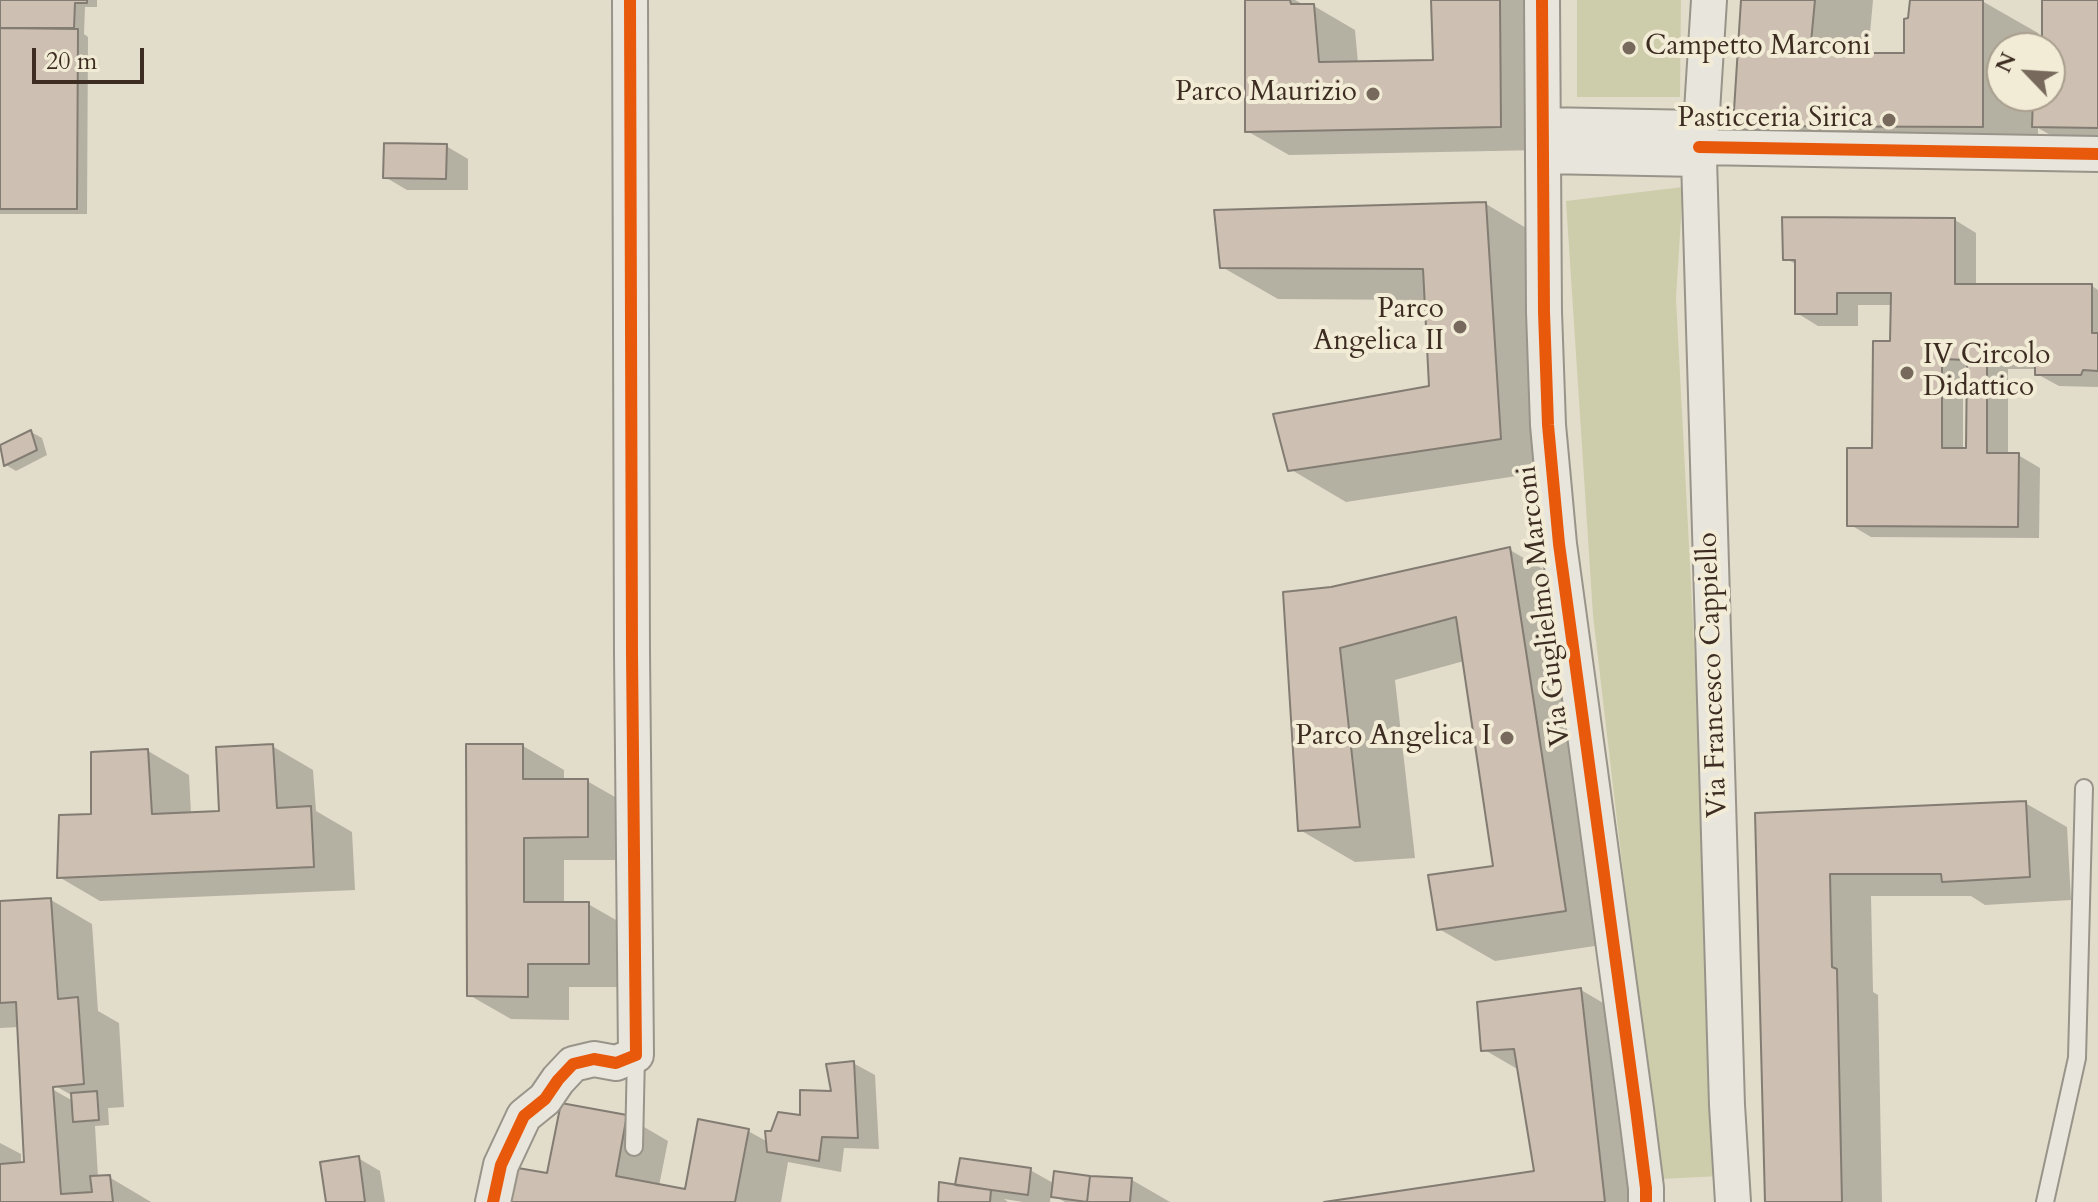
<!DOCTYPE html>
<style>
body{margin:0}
#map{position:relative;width:2098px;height:1202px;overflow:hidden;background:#e2dccb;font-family:Cardo,serif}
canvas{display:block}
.north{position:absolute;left:1986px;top:32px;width:80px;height:80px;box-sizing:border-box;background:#f2ecd7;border:2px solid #aa9f8e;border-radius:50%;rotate:295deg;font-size:22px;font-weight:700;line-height:32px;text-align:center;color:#3d2c21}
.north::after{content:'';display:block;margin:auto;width:28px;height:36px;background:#776a5c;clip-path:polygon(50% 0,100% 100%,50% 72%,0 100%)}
.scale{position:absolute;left:32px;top:48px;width:112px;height:36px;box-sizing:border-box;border:4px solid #3d2c21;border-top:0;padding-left:10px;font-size:24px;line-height:28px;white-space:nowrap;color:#3d2c21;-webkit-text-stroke:6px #f2ecd7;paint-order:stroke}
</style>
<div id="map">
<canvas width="2098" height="1202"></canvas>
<div class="north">N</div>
<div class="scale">20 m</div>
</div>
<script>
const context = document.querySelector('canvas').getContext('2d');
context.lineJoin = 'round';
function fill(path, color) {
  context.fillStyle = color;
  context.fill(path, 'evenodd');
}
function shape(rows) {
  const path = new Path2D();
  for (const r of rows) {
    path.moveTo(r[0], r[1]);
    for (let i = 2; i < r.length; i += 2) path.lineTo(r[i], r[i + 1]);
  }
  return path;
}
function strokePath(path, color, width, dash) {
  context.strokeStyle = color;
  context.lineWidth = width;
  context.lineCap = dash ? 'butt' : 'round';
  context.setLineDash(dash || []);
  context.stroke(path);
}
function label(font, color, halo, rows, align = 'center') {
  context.font = font + ' Cardo,serif';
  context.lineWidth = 8;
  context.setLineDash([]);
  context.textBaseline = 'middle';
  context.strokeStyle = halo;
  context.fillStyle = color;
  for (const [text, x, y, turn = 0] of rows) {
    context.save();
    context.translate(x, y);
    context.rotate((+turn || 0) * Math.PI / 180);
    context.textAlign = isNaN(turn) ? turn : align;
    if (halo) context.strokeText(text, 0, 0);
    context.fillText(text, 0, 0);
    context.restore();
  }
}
fill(shape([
 [1577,0,1681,0,1680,97,1577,97],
 [1683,187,1676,298,1722,1176,1659,1179,1593,615,1566,201]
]), '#cdcdab');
fill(shape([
 [0,0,97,0,97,7,85,7,84,34,88,37,87,214,0,214],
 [1247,0,1295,0,1306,6,1314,6,1355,30,1358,63,1435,62,1433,0,1541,0,1542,150,1289,155,1247,131],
 [1743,0,1873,0,1868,55,1906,55,1912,0,1982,1,2038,33,2038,48,2002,48,2002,96,2050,96,2050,48,2044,48,2044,0,2098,0,2098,150,2075,149,2038,128,2038,158,1791,157,1735,125],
 [446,146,468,159,468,190,407,190,385,177],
 [1486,204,1541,237,1556,470,1346,502,1290,469,1431,388,1427,300,1278,299,1222,267],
 [1955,220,1976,233,1976,286,2092,286,2098,290,2098,387,2059,386,2037,374,2037,369,2008,369,2008,455,2018,455,2040,468,2039,538,1871,537,1849,524,1874,450,1892,344,1893,305,1858,305,1858,326,1818,326,1797,313,1797,265,1785,258],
 [1963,371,1968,371,1968,450,1963,450],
 [31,432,42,438,47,455,16,471,6,465],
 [1510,550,1565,582,1621,942,1495,961,1439,929,1495,867,1464,661,1395,680,1415,858,1355,862,1300,830,1331,589],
 [272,746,313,770,316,811,352,832,355,890,100,901,59,877,93,816,148,751,189,775,191,814,222,813],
 [523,746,564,770,564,781,587,781,629,805,629,860,564,860,564,904,588,904,630,928,630,987,569,987,569,1020,511,1019,469,995],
 [2025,803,2067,827,2071,900,1985,905,1971,896,1871,896,1873,992,1878,995,1882,1202,1767,1202,1757,814],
 [51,900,92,924,98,1011,119,1023,124,1107,108,1108,109,1125,95,1126,98,1177,109,1177,151,1202,0,1202,0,1143,21,1154,21,1164,27,1164,19,1027,0,1028,0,903],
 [54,1085,73,1096,73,1101,52,1089],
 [1581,990,1622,1014,1643,1202,1338,1202,1536,1173,1519,1070,1483,1049],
 [853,1063,875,1075,879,1149,844,1148,841,1172,788,1162,781,1202,510,1202,549,1175,562,1105,627,1117,668,1141,659,1186,686,1191,748,1131,768,1142,833,1093],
 [358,1158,380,1171,385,1202,328,1202],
 [1030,1170,1055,1184,1132,1180,1170,1202,1065,1202,1051,1194,1050,1202,1023,1202,1004,1199,1008,1202,940,1202,957,1187]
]), '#0003');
const building = shape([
 [0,0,87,0,87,3,75,3,74,28,0,28,0,0],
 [1245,0,1290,0,1291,4,1314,4,1319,62,1433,60,1431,0,1500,0,1501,127,1245,132,1245,0],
 [1741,0,1815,0,1810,53,1904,53,1904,19,1908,18,1910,0,1983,0,1983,127,1733,126,1741,0],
 [2042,0,2098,0,2098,128,2032,127,2033,96,2050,96,2050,48,2042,48,2042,0],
 [0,28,78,29,77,209,0,209,0,28],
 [384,143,447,144,446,179,383,178,384,143],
 [1486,202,1501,439,1288,471,1273,414,1429,386,1423,269,1220,268,1214,210,1486,202],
 [1782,217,1955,218,1955,284,2092,284,2092,333,2098,333,2098,371,2083,370,2081,375,2035,375,2035,358,1987,358,1987,453,2019,453,2018,527,1847,526,1847,448,1872,448,1873,341,1890,341,1891,293,1837,293,1837,314,1795,314,1795,260,1783,260,1782,217],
 [1942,359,1967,360,1966,448,1942,448,1942,359],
 [31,430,37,450,4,466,0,445,31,430],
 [1510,547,1566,911,1437,930,1428,875,1493,866,1456,617,1340,648,1360,827,1298,831,1283,592,1331,587,1510,547],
 [273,744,277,808,311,806,314,867,57,878,59,815,91,814,91,752,148,749,152,814,219,811,216,747,273,744],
 [466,744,523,744,523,779,588,779,588,837,524,838,524,902,589,902,589,964,528,964,528,997,467,996,466,744],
 [2026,801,2030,877,1942,882,1941,874,1830,874,1832,967,1837,969,1842,1202,1765,1202,1755,813,2026,801],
 [51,898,58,999,78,997,84,1084,53,1087,61,1194,92,1192,90,1176,110,1175,113,1202,0,1202,0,1164,24,1162,16,1002,0,1003,0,901,51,898],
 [1581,988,1605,1202,1324,1202,1534,1171,1514,1049,1481,1051,1477,1002,1581,988],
 [854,1061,858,1138,822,1137,819,1161,767,1152,765,1131,771,1131,778,1112,800,1115,800,1090,831,1091,826,1064,854,1061],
 [97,1091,99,1120,73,1122,71,1093,97,1091],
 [561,1103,627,1115,616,1176,685,1189,698,1119,749,1129,735,1202,508,1202,512,1167,547,1173,561,1103],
 [359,1156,365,1202,326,1202,320,1162,359,1156],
 [960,1158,1031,1168,1028,1195,955,1185,960,1158],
 [1054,1171,1090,1176,1087,1202,1051,1197,1054,1171],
 [1090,1176,1132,1178,1130,1202,1087,1202,1090,1176],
 [939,1182,991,1190,990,1202,938,1202,939,1182]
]);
fill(building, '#cdbfb1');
strokePath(building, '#827c72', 2);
const service = shape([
 [634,1147,636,1055],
 [2045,1202,2077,1058,2084,788]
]);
const minor = shape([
 [1542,0,1544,312,1548,425,1559,544,1636,1109,1646,1188,1646,1202],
 [1709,0,1699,159,1727,1105,1733,1202],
 [1543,125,1700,128],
 [1699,147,2098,154],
 [1543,156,1699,159],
 [493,1202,501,1165,524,1116,545,1099,558,1080,573,1064,594,1059,616,1063,636,1055,632,653,630,0]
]);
strokePath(service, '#999489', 20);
strokePath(minor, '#999489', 38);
strokePath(service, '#e8e5dd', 16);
strokePath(minor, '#e8e5dd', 34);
strokePath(shape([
 [1542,0,1544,312,1548,425,1559,544,1636,1109,1646,1188,1646,1202],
 [1699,147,2098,154],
 [493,1202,501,1165,524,1116,545,1099,558,1080,573,1064,594,1059,616,1063,636,1055,632,653,630,0]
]), '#e8590c', 12);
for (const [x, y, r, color] of [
 [1629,48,8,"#776a5c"],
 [1373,94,8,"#776a5c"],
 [1889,120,8,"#776a5c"],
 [1460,327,8,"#776a5c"],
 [1907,373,8,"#776a5c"],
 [1507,738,8,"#776a5c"]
]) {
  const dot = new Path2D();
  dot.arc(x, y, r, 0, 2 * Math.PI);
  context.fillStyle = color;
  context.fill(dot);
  strokePath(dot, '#f2ecd7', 3);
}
label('28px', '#3d2c21', '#f2ecd7', [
 ["Campetto Marconi",1645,48,"left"],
 ["Parco Maurizio",1357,94],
 ["Pasticceria Sirica",1873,120],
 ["Parco",1444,311],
 ["Angelica II",1444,343],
 ["IV Circolo",1923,357,"left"],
 ["Didattico",1923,389,"left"],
 ["Parco Angelica I",1491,738]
], 'right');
label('28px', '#3d2c21', '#f2ecd7', [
 ["Via Guglielmo Marconi",1545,606,-97],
 ["Via Francesco Cappiello",1714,675,-92]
]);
</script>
